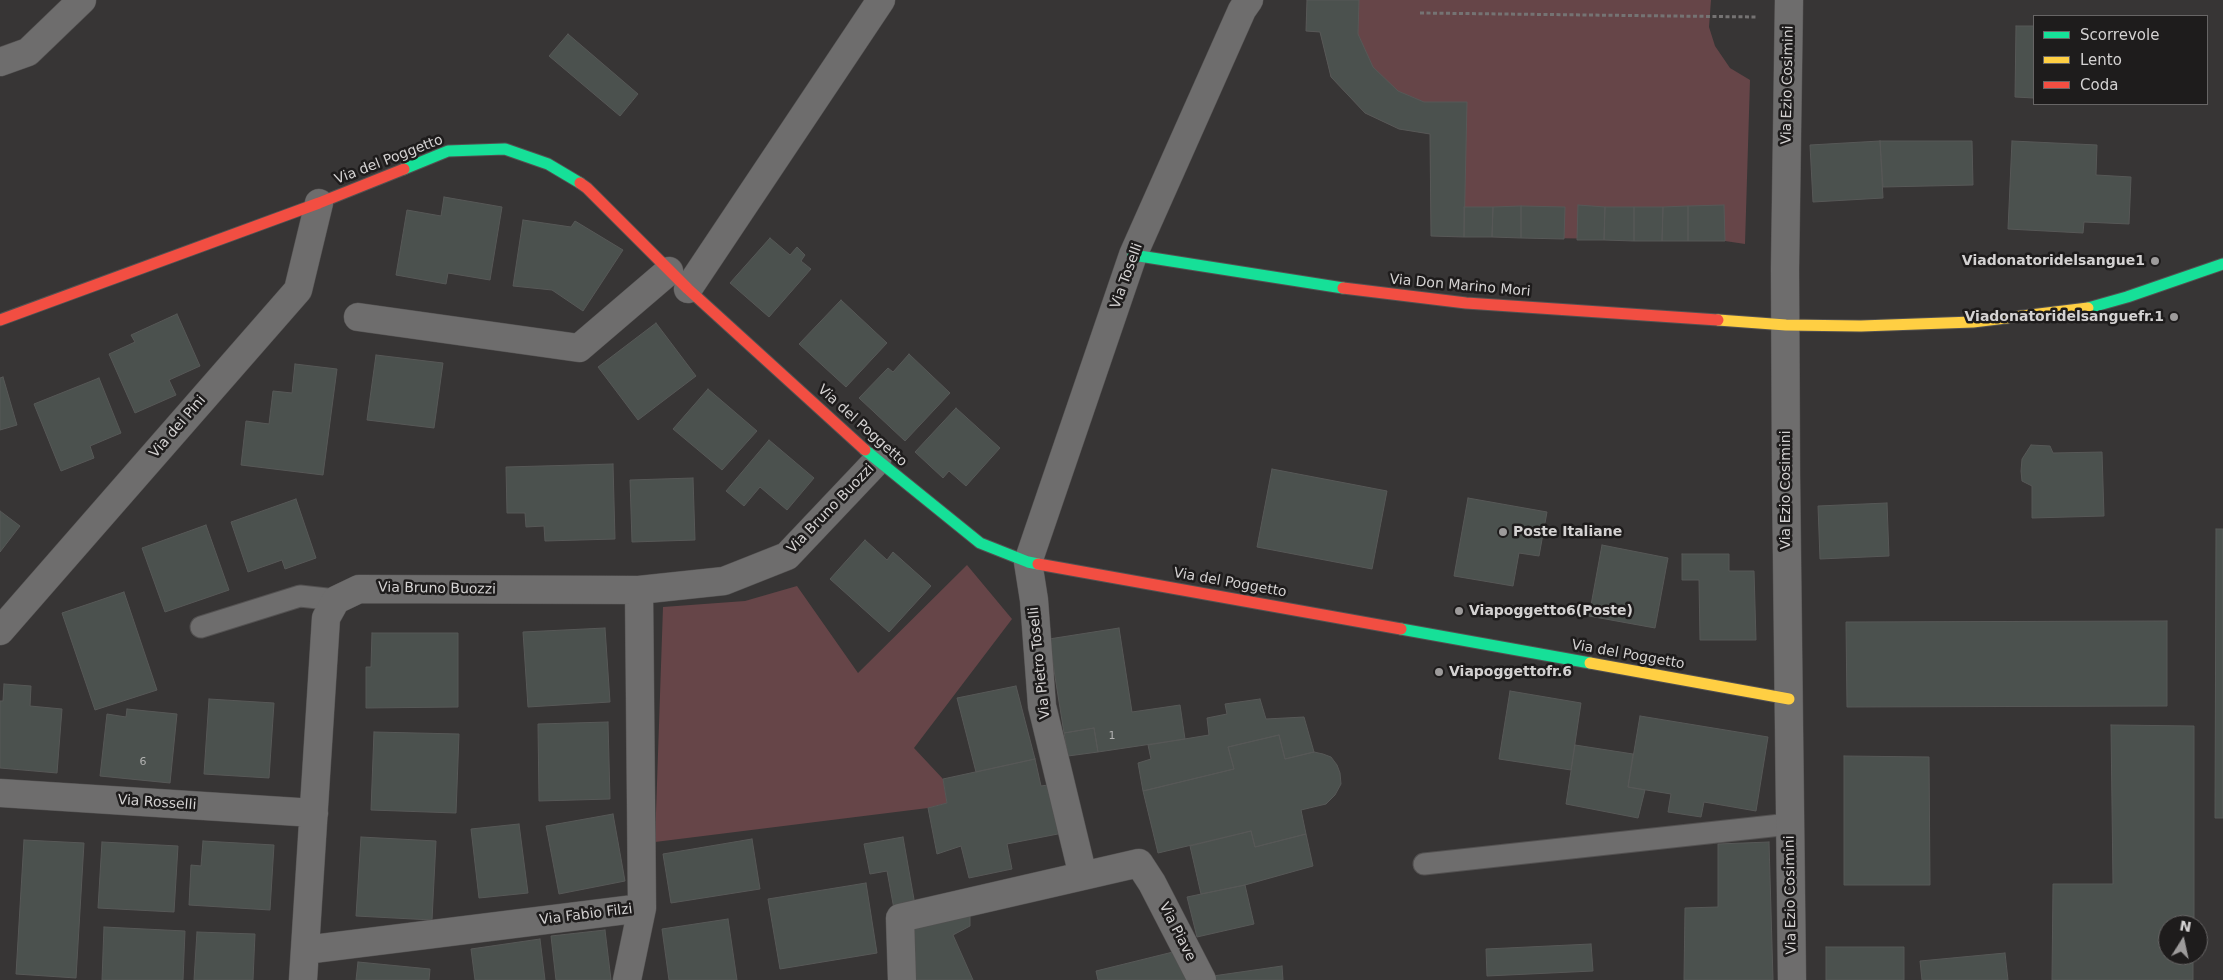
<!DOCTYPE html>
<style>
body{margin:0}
#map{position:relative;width:2223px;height:980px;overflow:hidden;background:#373535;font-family:"DejaVu Sans",sans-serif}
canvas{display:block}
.legend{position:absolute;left:2033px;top:15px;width:175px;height:90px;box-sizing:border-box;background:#1e1c1c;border:1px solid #676565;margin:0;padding:6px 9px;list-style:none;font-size:15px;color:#d4d2d2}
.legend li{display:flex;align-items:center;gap:10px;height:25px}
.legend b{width:25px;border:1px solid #676565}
.north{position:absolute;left:2158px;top:915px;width:50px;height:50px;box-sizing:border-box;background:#1e1c1c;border:1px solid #676565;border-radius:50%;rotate:10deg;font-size:14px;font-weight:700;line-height:20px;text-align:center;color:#d4d2d2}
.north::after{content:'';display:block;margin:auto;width:18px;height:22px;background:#9d9b9b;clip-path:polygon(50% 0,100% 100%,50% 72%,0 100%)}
</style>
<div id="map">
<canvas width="2223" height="980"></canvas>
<ul class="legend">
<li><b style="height:6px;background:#16e098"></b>Scorrevole</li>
<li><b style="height:6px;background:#ffcf43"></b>Lento</li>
<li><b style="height:6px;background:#f24e42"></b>Coda</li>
</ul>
<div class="north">N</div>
</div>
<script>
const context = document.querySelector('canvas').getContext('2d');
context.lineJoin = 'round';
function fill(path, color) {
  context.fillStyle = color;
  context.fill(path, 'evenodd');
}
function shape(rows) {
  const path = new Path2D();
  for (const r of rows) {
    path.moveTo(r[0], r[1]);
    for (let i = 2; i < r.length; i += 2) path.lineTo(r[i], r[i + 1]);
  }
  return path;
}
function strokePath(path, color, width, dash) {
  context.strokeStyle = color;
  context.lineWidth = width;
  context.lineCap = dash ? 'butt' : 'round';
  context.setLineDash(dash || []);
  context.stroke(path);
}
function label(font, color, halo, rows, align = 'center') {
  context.font = font + ' "DejaVu Sans",sans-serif';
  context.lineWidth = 5;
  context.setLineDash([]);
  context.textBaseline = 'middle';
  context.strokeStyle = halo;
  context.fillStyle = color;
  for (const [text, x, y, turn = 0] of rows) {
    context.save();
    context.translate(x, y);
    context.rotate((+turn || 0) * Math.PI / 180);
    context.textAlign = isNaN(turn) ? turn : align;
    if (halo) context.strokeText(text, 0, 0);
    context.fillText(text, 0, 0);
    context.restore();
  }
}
fill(shape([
 [1307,0,1711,0,1709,27,1715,46,1730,68,1750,80,1745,244,1725,241,1431,236,1430,134,1399,129,1365,113,1331,77,1320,32,1306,31],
 [967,565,1012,619,914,748,943,779,947,803,928,808,655,842,663,607,745,601,797,586,858,673]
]), '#664548');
const building = shape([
 [1307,0,1359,0,1358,34,1373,67,1398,91,1424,102,1467,102,1464,237,1431,236,1430,134,1399,129,1365,113,1331,77,1320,32,1306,31,1307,0],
 [2016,26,2034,26,2034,98,2015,97,2016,26],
 [568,34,638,94,620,116,549,56,568,34],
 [1880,141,1883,198,1813,202,1810,145,1880,141],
 [1880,141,1972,141,1973,185,1883,187,1880,141],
 [2012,141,2097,145,2096,175,2131,177,2129,224,2084,222,2083,233,2008,229,2012,141],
 [444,197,502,207,490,280,448,273,446,284,396,275,407,210,441,216,444,197],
 [1578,205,1605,207,1604,240,1577,240,1578,205],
 [1724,205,1725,241,1688,241,1688,206,1724,205],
 [1521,206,1521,238,1492,237,1493,207,1521,206],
 [1521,206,1565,207,1564,239,1521,238,1521,206],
 [1688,206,1688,241,1662,241,1663,207,1688,206],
 [1464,207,1493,207,1492,237,1464,237,1464,207],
 [1605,207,1634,207,1634,241,1604,240,1605,207],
 [1634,207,1663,207,1662,241,1634,241,1634,207],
 [523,220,571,227,575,221,623,250,583,311,552,290,513,286,523,220],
 [770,238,790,255,797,247,805,255,801,261,811,269,769,317,730,283,770,238],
 [841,300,887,343,846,387,799,344,841,300],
 [177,314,200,366,169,380,176,395,135,413,109,354,135,342,131,335,177,314],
 [656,323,696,376,638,420,598,367,656,323],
 [909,354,950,393,905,441,859,398,888,368,893,372,909,354],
 [376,355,443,363,434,428,367,420,376,355],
 [295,364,337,369,323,475,241,465,246,421,269,424,273,391,292,393,295,364],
 [3,377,17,425,0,430,0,378,3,377],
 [99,378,121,433,90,446,94,458,61,471,34,404,99,378],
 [708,389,757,431,722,470,673,429,708,389],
 [956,408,1000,448,966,486,949,471,943,478,915,452,956,408],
 [769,440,814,478,787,510,760,487,744,506,726,491,769,440],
 [2031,445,2050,446,2053,453,2102,452,2104,516,2032,518,2032,486,2022,481,2021,471,2022,459,2031,445],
 [613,464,615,539,545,541,544,526,526,527,525,513,507,513,506,467,613,464],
 [1272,469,1387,491,1372,569,1257,547,1272,469],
 [693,478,695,540,632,542,630,480,693,478],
 [1468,498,1547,512,1539,556,1519,553,1513,586,1454,576,1468,498],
 [296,499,316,558,285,569,282,560,248,572,231,522,296,499],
 [1887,503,1889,556,1820,559,1818,506,1887,503],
 [0,511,20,526,0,552,0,511],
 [206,525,229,590,165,612,142,548,206,525],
 [2216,529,2223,529,2223,818,2215,818,2216,529],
 [865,540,887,560,893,552,931,586,889,632,830,579,865,540],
 [1602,545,1668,558,1655,628,1589,616,1602,545],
 [1682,554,1729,554,1729,571,1754,571,1756,640,1700,640,1699,580,1682,580,1682,554],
 [124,592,157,690,95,710,62,613,124,592],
 [2167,621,2167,706,1847,707,1846,622,2167,621],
 [605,628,610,702,528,707,523,632,605,628],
 [1119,628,1132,712,1180,705,1185,739,1098,752,1094,728,1064,733,1049,639,1119,628],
 [372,633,458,633,458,707,366,708,366,667,371,667,372,633],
 [4,684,31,686,30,706,62,709,57,773,0,768,0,701,3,701,4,684],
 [1016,686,1035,759,976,772,957,698,1016,686],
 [1510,691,1581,703,1571,770,1499,759,1510,691],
 [209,699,274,703,269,778,204,774,209,699],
 [1260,699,1266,719,1304,717,1314,752,1285,759,1279,735,1228,747,1234,769,1143,791,1138,763,1151,759,1148,745,1209,735,1207,718,1227,714,1225,704,1260,699],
 [127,709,177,714,170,783,100,776,107,714,126,717,127,709],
 [1640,716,1768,737,1756,811,1704,802,1701,817,1668,812,1671,794,1628,787,1640,716],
 [608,722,610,799,539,801,538,724,608,722],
 [2111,725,2194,726,2194,925,2168,925,2168,955,2193,955,2193,980,2052,980,2053,884,2113,884,2111,725],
 [1094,728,1098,752,1068,756,1064,733,1094,728],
 [374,732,459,734,456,813,371,810,374,732],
 [1279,735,1285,759,1314,752,1323,754,1331,757,1337,765,1340,773,1341,784,1335,795,1326,804,1301,810,1306,834,1255,847,1251,831,1158,853,1143,791,1234,769,1228,747,1279,735],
 [1575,745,1633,754,1628,787,1645,790,1638,818,1566,804,1575,745],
 [1844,756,1929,757,1930,885,1844,885,1844,756],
 [1035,759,1041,786,1054,784,1063,833,1007,844,1012,869,969,878,961,846,937,854,928,808,947,803,943,779,1035,759],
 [613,814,625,881,559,894,546,826,613,814],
 [519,824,528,893,479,898,471,829,519,824],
 [1251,831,1255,847,1306,834,1313,866,1245,885,1201,894,1190,846,1251,831],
 [361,837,436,841,432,920,356,916,361,837],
 [903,837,915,905,894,909,887,871,870,874,864,844,903,837],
 [752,839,760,889,671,903,663,854,752,839],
 [24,840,84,843,76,978,16,974,24,840],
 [203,841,274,845,270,910,189,905,191,865,201,866,203,841],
 [102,842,178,846,174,912,98,908,102,842],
 [1769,842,1773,980,1684,980,1685,908,1718,907,1718,844,1769,842],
 [866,883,877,953,780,969,768,899,866,883],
 [1245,885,1254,924,1197,937,1187,897,1245,885],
 [970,913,970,926,953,935,973,980,914,980,912,920,970,913],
 [728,919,737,980,669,980,662,929,728,919],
 [104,927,185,931,183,980,102,980,104,927],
 [605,930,611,980,556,980,551,936,605,930],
 [197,932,255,934,253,980,194,980,197,932],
 [540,939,545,980,475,980,471,949,540,939],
 [1591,944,1593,971,1487,976,1486,949,1591,944],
 [1826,947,1904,947,1904,980,1826,980,1826,947],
 [1173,952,1187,980,1098,980,1096,971,1173,952],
 [2005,953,2008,980,1922,980,1920,961,2005,953],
 [358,962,430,969,429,980,356,980,358,962],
 [1282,966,1283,980,1215,980,1213,976,1282,966]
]);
fill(building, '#4b514e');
strokePath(building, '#575857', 1);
const lane = shape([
 [201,627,300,596,336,600],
 [1424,864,1790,824]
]);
const street = shape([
 [1789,0,1785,269,1786,474,1792,980],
 [0,62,28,52,82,0],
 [688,289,881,0],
 [358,317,579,348,669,271],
 [0,631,298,290,319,203],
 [0,793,314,813],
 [1083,876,1042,706,1034,600,1028,562,1133,255,1242,10,1249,0],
 [305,950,642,908,639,590],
 [303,980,326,618,336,600,359,589,639,590,724,581,787,556,877,461],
 [627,980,642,908],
 [902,980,900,918,1139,863,1152,883,1202,980]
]);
const fast = shape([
 [404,169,448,151,505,149,548,164,580,183],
 [1133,255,1343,288],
 [2088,308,2127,297,2223,264],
 [865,450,980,543,1028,562,1038,564],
 [1401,629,1590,663]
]);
const slow = shape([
 [1718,320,1786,325,1861,326,1973,322,2088,308],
 [1590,663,1789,699]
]);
const jam = shape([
 [580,183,587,188,688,289,865,450],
 [1343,288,1466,303,1718,320],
 [0,320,319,203,404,169],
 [1038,564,1401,629]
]);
strokePath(lane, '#535151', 23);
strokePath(street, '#535151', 29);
strokePath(fast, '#535151', 13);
strokePath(slow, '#535151', 13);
strokePath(jam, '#535151', 13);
strokePath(shape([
 [1420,13,1756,17]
]), '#757373', 3, [4, 2.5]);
strokePath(lane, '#6e6d6d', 21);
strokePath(street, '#6e6d6d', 28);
strokePath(fast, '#16e098', 11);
strokePath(slow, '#ffcf43', 11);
strokePath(jam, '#f24e42', 11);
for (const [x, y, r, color] of [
 [2155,261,5,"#9d9b9b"],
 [2174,317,5,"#9d9b9b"],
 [1503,532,5,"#9d9b9b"],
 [1459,611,5,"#9d9b9b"],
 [1439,672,5,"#9d9b9b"]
]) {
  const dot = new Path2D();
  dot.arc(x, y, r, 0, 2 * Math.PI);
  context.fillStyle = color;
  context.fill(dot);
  strokePath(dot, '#1e1c1c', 2);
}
label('11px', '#b2b2b1', null, [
 ["1",1112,736],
 ["6",143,762]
]);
label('14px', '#d4d2d2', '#1e1c1c', [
 ["Via Ezio Cosimini",1788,85,-89],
 ["Via del Poggetto",389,160,-21],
 ["Via Toselli",1127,276,-70],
 ["Via Don Marino Mori",1460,286,5],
 ["Via del Poggetto",862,426,42],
 ["Via dei Pini",178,427,-49],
 ["Via Ezio Cosimini",1786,490,-90],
 ["Via Bruno Buozzi",831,509,-46],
 ["Via del Poggetto",1230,583,10],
 ["Via Bruno Buozzi",437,589,1],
 ["Via del Poggetto",1628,655,10],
 ["Via Pietro Toselli",1040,663,-96],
 ["Via Rosselli",157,803,4],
 ["Via Ezio Cosimini",1791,895,-91],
 ["Via Fabio Filzi",586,915,-7],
 ["Via Piave",1177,932,63]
]);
label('bold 14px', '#d4d2d2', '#1e1c1c', [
 ["Viadonatoridelsangue1",2145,261,"right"],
 ["Viadonatoridelsanguefr.1",2164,317,"right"],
 ["Poste Italiane",1513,532],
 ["Viapoggetto6(Poste)",1469,611],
 ["Viapoggettofr.6",1449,672]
], 'left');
</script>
